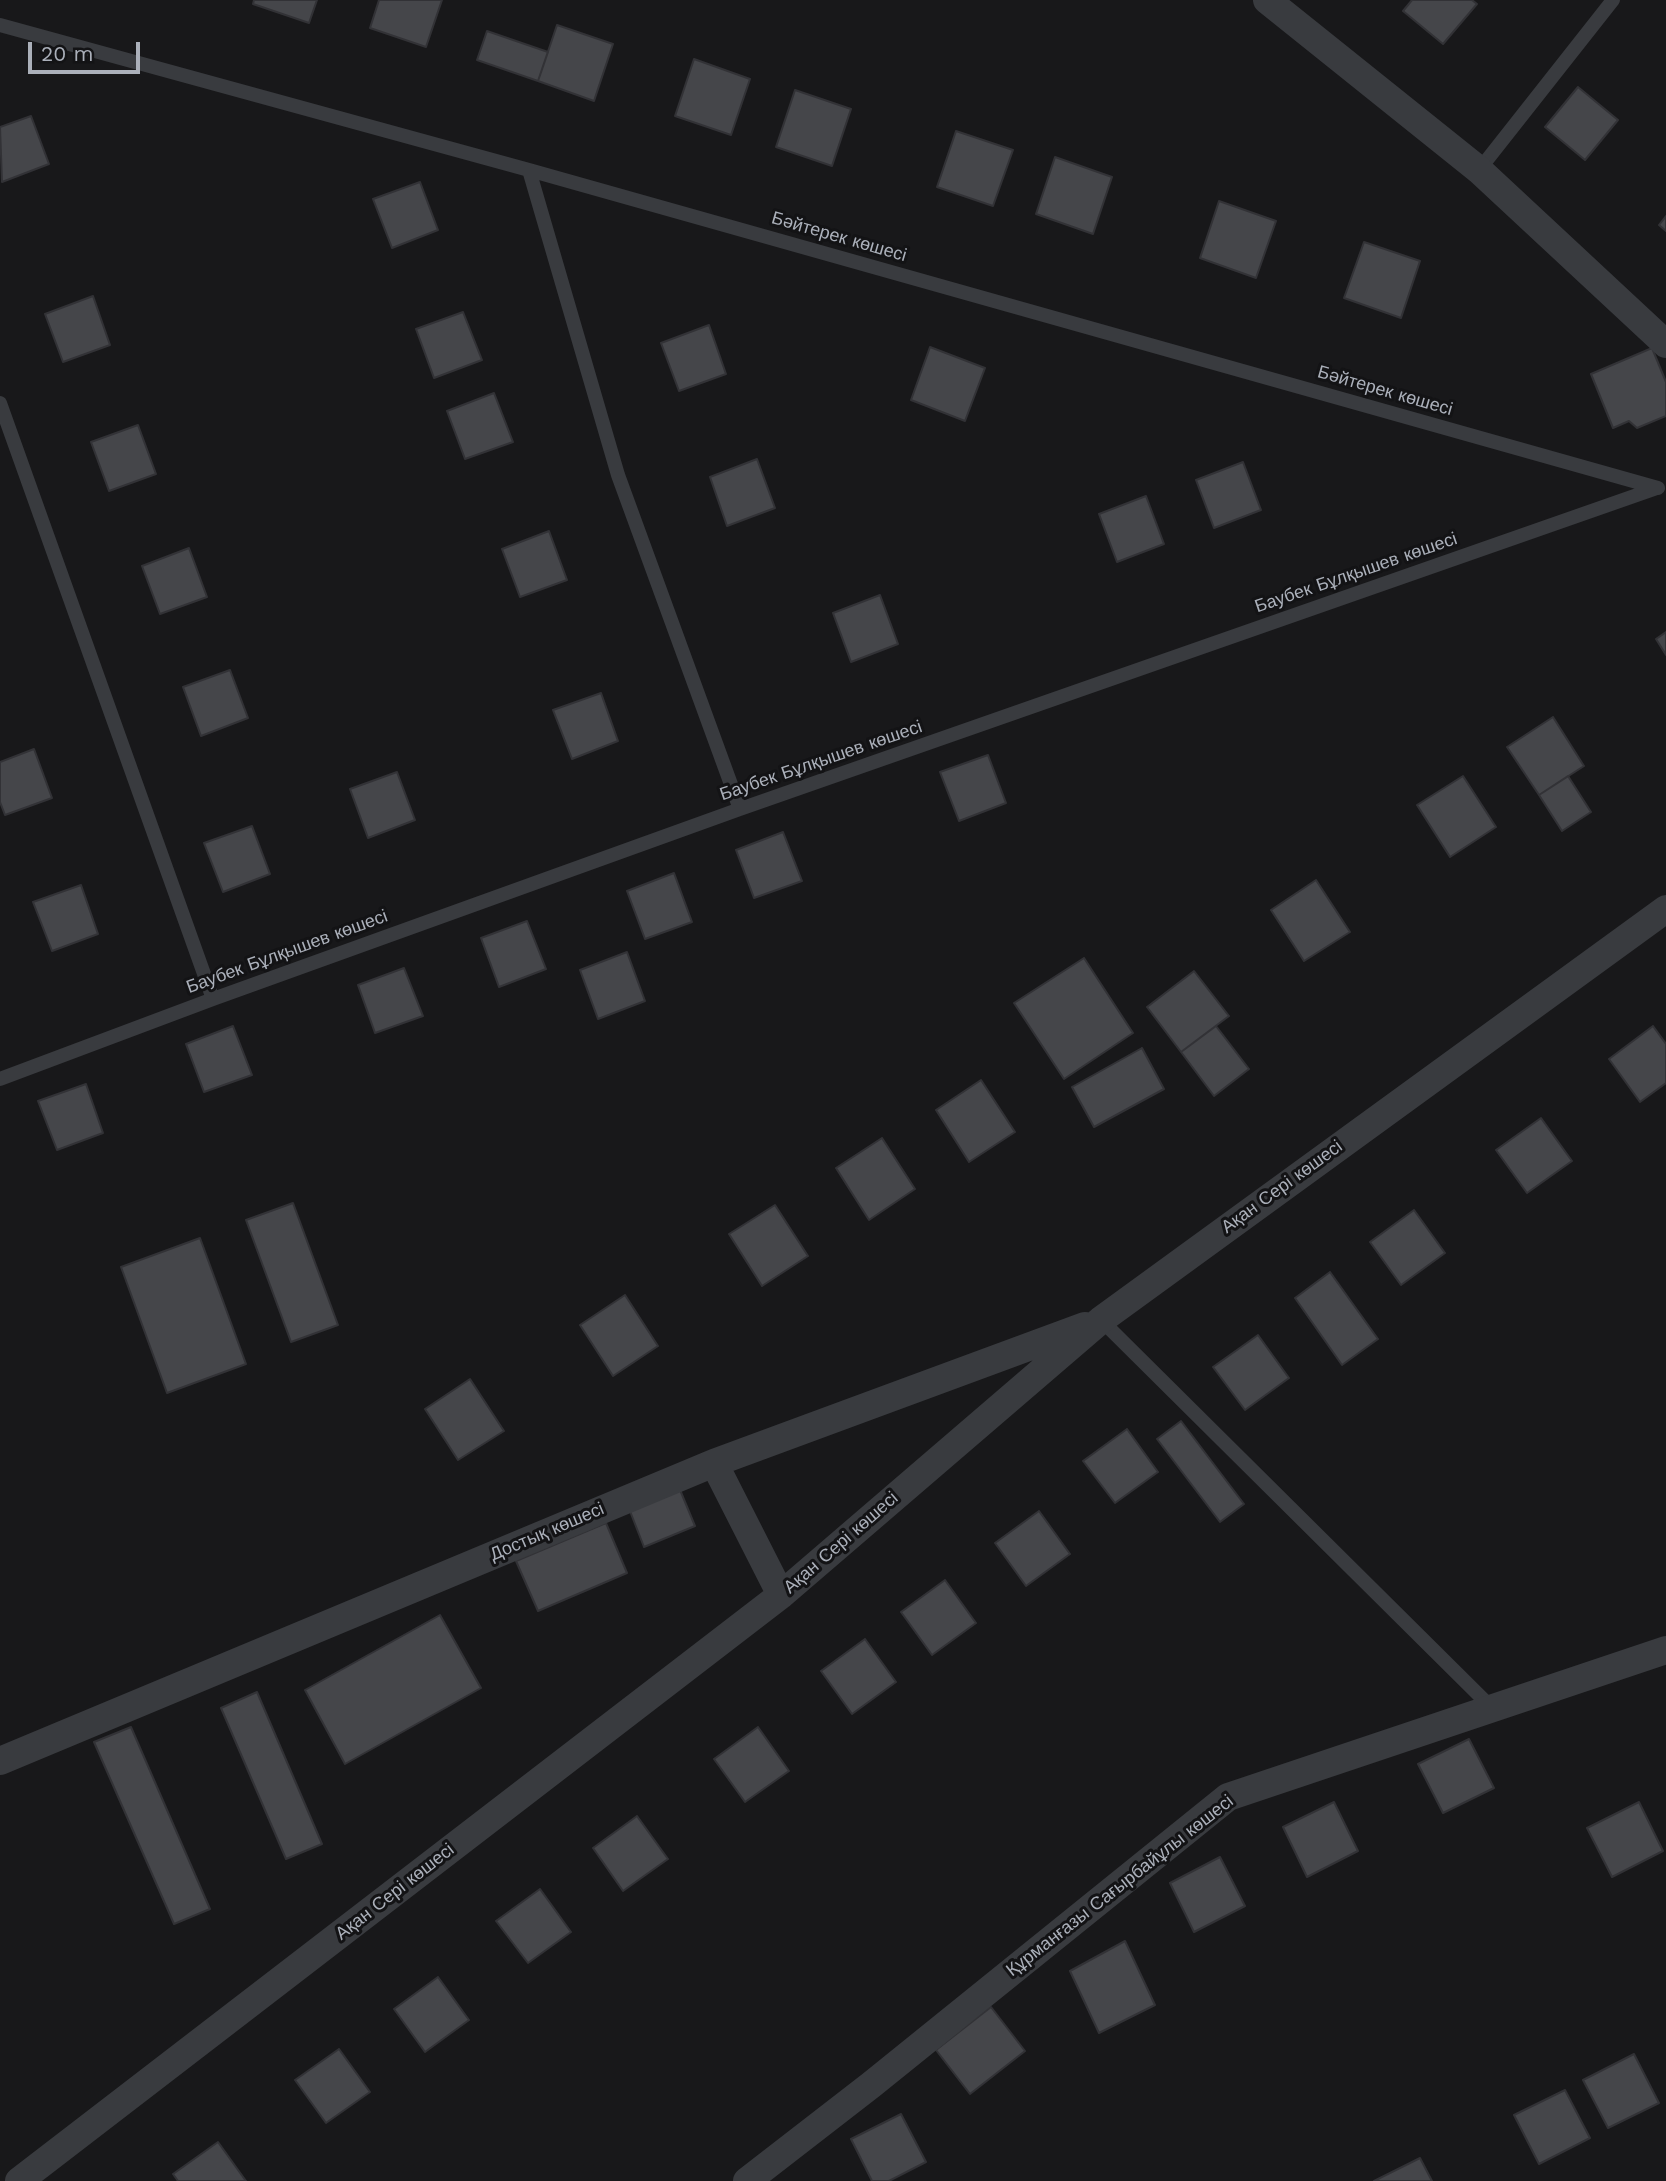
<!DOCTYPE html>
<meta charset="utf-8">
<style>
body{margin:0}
#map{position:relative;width:1666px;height:2181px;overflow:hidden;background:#18181a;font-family:"Work Sans",sans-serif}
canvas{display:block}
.scale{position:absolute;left:28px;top:42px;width:112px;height:32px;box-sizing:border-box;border:4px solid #abb0ba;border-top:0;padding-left:9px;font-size:21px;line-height:24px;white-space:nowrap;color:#abb0ba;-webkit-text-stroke:5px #131315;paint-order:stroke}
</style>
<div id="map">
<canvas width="1666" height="2181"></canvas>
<div class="scale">20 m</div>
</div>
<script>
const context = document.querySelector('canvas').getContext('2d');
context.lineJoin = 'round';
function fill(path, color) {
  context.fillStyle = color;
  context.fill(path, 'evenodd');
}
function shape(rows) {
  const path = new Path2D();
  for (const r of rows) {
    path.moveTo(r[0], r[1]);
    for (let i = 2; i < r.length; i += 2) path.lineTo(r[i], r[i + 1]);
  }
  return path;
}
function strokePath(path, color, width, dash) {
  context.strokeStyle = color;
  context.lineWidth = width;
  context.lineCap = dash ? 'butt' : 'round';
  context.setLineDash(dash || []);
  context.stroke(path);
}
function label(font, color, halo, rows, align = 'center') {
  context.font = font + ' "Work Sans",sans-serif';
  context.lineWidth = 6;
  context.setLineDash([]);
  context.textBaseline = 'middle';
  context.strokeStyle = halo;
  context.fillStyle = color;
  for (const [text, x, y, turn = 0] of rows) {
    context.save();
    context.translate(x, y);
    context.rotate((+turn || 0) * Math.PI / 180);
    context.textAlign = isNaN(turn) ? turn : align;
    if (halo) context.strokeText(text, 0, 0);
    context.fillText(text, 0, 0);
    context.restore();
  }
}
const building = shape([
 [254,0,317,0,309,23,253,4,254,0],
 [379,0,442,0,426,47,370,28,379,0],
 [1412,0,1472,0,1477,4,1443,44,1403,11,1412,0],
 [557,25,613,44,594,101,538,81,557,25],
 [487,31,548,52,538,81,477,60,487,31],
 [694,59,750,79,731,135,675,116,694,59],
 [1578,87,1618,120,1585,160,1545,127,1578,87],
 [795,90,851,109,832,166,776,147,795,90],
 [31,116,49,164,2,182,0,127,31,116],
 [956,131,1013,150,993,206,937,187,956,131],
 [1055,157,1112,177,1093,234,1036,214,1055,157],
 [420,182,438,230,392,248,373,199,420,182],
 [1219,201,1276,221,1256,278,1200,258,1219,201],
 [1666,216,1666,231,1659,225,1666,216],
 [1364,242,1420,261,1401,318,1344,298,1364,242],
 [93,296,110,345,63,362,45,314,93,296],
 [463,312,482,360,434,378,416,329,463,312],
 [709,325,726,374,679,391,661,343,709,325],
 [930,347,985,368,965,421,911,400,930,347],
 [1652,348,1666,382,1666,416,1637,428,1629,421,1613,428,1591,374,1652,348],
 [494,393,513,442,465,459,447,411,494,393],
 [138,425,156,474,109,491,91,442,138,425],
 [757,459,775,508,727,526,710,477,757,459],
 [1243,462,1261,510,1214,528,1196,480,1243,462],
 [1146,496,1164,544,1117,562,1099,514,1146,496],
 [549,531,567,580,520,597,502,549,549,531],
 [189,548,207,597,160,614,142,566,189,548],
 [880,595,898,644,851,662,833,613,880,595],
 [1666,632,1666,655,1656,639,1666,632],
 [230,670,248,718,201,736,183,687,230,670],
 [601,693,618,741,572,759,553,710,601,693],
 [1553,717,1584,766,1539,795,1507,747,1553,717],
 [34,749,52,798,5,815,0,802,0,762,34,749],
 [988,755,1006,803,959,821,940,772,988,755],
 [397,772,415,820,368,838,350,789,397,772],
 [1463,776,1496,827,1450,857,1417,805,1463,776],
 [1568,776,1591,812,1562,831,1539,795,1568,776],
 [252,826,270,874,223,892,204,843,252,826],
 [783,832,802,881,754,898,736,850,783,832],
 [674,873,692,922,645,939,627,891,674,873],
 [1316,880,1350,932,1304,961,1271,910,1316,880],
 [81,885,98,934,52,951,33,902,81,885],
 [527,921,546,969,499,987,481,938,527,921],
 [627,952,645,1001,598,1019,580,970,627,952],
 [1084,958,1133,1033,1064,1079,1014,1003,1084,958],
 [404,968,423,1016,375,1033,358,985,404,968],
 [1194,971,1229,1016,1181,1052,1147,1007,1194,971],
 [233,1026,252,1075,204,1092,186,1044,233,1026],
 [1216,1026,1249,1069,1214,1096,1181,1052,1216,1026],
 [1653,1026,1666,1044,1666,1083,1640,1102,1609,1059,1653,1026],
 [1142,1048,1164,1089,1094,1127,1072,1087,1142,1048],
 [981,1080,1015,1132,969,1162,936,1110,981,1080],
 [86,1084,103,1133,57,1150,38,1101,86,1084],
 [1541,1118,1572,1161,1527,1193,1496,1150,1541,1118],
 [882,1138,915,1189,869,1220,836,1168,882,1138],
 [293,1203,338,1325,291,1342,246,1220,293,1203],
 [775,1205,808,1256,762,1286,729,1234,775,1205],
 [1414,1210,1445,1253,1401,1285,1370,1242,1414,1210],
 [200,1238,246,1364,167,1393,121,1267,200,1238],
 [1330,1272,1378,1339,1342,1365,1295,1298,1330,1272],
 [625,1295,658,1346,613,1376,580,1325,625,1295],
 [1258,1335,1289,1378,1245,1410,1213,1367,1258,1335],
 [470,1379,504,1431,458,1460,425,1409,470,1379],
 [1181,1421,1244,1504,1220,1522,1157,1439,1181,1421],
 [1127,1429,1158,1472,1115,1503,1083,1461,1127,1429],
 [678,1485,695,1526,644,1547,628,1506,678,1485],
 [1039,1511,1070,1554,1026,1586,995,1543,1039,1511],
 [606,1523,627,1573,538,1611,516,1561,606,1523],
 [945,1580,976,1623,932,1655,901,1612,945,1580],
 [440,1615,481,1688,345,1764,305,1690,440,1615],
 [865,1639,896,1682,852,1714,821,1671,865,1639],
 [257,1692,322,1844,286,1859,221,1708,257,1692],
 [131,1727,210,1909,174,1924,94,1742,131,1727],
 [758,1727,789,1771,745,1802,714,1759,758,1727],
 [1469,1739,1494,1788,1443,1813,1418,1764,1469,1739],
 [1334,1802,1358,1851,1307,1877,1283,1827,1334,1802],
 [1639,1802,1663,1851,1612,1877,1587,1828,1639,1802],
 [637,1816,668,1859,623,1891,593,1848,637,1816],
 [1220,1857,1245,1906,1194,1932,1170,1883,1220,1857],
 [540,1889,571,1932,528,1963,496,1921,540,1889],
 [1125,1941,1155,2005,1099,2033,1070,1971,1125,1941],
 [438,1977,469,2020,425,2052,394,2009,438,1977],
 [991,2007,1025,2051,970,2094,936,2050,991,2007],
 [339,2049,370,2092,326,2123,295,2080,339,2049],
 [1634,2054,1659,2103,1608,2128,1583,2080,1634,2054],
 [1565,2090,1590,2138,1539,2164,1514,2115,1565,2090],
 [901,2114,926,2162,889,2181,872,2181,851,2139,901,2114],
 [218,2142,246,2181,178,2181,173,2174,218,2142],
 [1420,2158,1432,2181,1374,2181,1420,2158]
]);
fill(building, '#45464a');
strokePath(building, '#323236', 2);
strokePath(shape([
 [0,25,529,170,1658,488],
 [529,170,618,475,740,809],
 [1479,170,1613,0],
 [0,403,213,999],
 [0,1079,213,999,740,809,1657,488],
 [1101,1320,1492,1708]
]), '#393b3f', 14);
strokePath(shape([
 [1267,0,1479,170,1666,344],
 [714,1463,781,1595],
 [0,1761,714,1463,1085,1326],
 [19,2181,781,1595,1101,1320,1666,909],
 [747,2181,871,2085,1228,1797,1666,1650]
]), '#393b3f', 28);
label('18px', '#abb0ba', '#131315', [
 ["Бәйтерек көшесі",839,237,16],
 ["Бәйтерек көшесі",1385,391,16],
 ["Баубек Бұлқышев көшесі",1356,573,-19],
 ["Баубек Бұлқышев көшесі",821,761,-19],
 ["Баубек Бұлқышев көшесі",287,952,-20],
 ["Ақан Сері көшесі",1282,1187,-36],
 ["Достық көшесі",547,1532,-23],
 ["Ақан Сері көшесі",841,1543,-41],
 ["Құрманғазы Сағырбайұлы көшесі",1120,1886,-38],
 ["Ақан Сері көшесі",395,1892,-38]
]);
</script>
